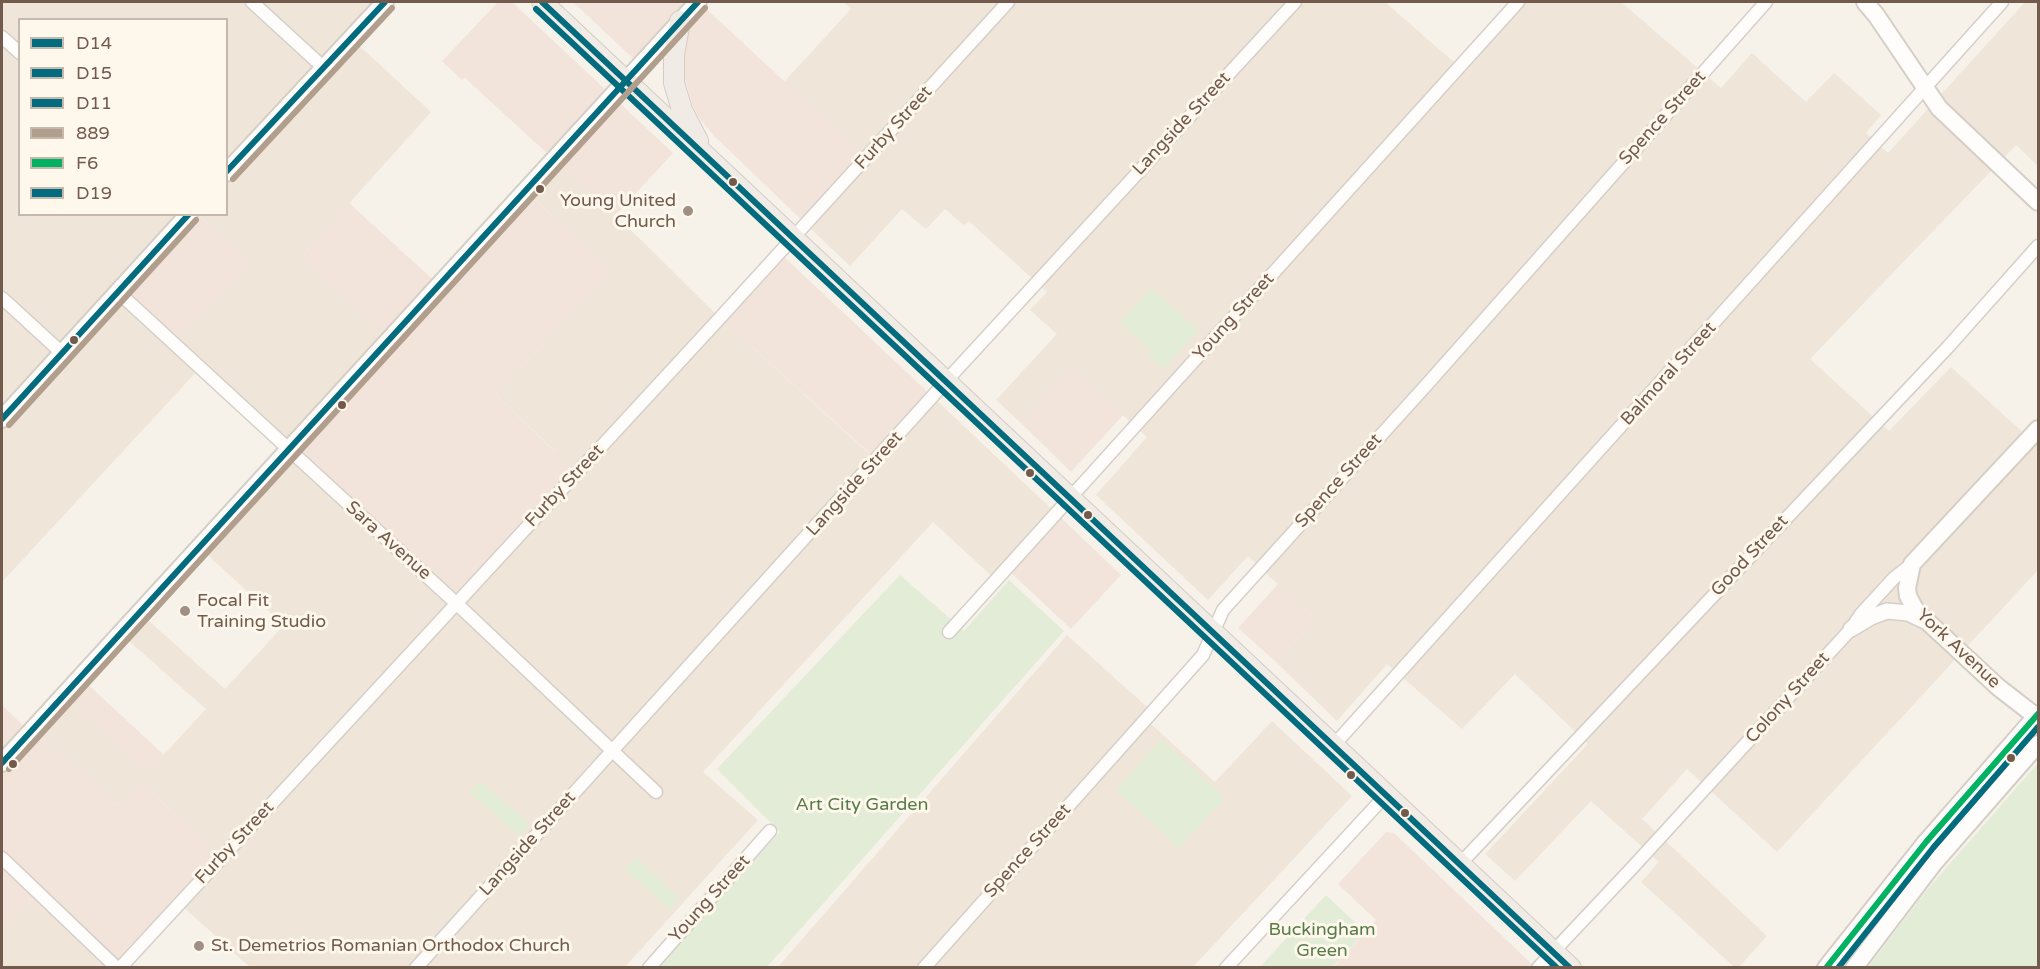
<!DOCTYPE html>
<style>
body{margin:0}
#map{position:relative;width:2040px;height:969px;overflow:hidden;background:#f6f2ea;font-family:"Varela Round",sans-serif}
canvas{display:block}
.frame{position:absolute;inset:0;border:3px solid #725a4d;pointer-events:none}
.legend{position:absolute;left:18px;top:18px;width:210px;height:198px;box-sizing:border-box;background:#fef7ec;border:2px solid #c6b8ac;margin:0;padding:8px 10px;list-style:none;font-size:18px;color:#725a4d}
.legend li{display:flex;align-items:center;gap:12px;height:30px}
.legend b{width:30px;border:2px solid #c6b8ac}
</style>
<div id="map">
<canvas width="2040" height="969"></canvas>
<div class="frame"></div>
<ul class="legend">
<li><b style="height:8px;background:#026c7e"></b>D14</li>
<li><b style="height:8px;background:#026c7e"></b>D15</li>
<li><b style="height:8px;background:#026c7e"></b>D11</li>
<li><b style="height:8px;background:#b19e8c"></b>889</li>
<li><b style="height:8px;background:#00b262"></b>F6</li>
<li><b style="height:8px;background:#026c7e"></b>D19</li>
</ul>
</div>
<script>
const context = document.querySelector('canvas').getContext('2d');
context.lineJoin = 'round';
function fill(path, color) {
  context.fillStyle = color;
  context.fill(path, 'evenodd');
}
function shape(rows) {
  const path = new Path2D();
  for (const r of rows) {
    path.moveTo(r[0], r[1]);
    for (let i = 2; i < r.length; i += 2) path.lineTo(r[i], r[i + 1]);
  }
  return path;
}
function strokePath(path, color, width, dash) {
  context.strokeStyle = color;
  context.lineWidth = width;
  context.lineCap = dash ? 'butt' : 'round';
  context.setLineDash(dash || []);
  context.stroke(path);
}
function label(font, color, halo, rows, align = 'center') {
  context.font = font + ' "Varela Round",sans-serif';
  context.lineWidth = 6;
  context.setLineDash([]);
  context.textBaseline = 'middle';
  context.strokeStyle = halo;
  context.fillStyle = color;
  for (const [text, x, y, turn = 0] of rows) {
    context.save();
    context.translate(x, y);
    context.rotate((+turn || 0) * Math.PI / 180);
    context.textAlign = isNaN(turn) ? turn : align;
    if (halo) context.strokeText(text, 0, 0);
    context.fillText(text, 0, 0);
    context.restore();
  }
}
fill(shape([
 [2,2,370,2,378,9,351,38,431,112,301,257,557,453,496,395,612,269,524,190,552,158,640,239,720,318,876,460,933,397,1057,514,995,579,933,522,703,772,758,820,625,967,248,967,249,966,228,948,229,944,224,940,220,940,179,903,222,857,140,782,117,806,33,729,63,696,147,773,206,709,120,633,139,612,225,689,284,625,199,547,287,449,200,368,2,582],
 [20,20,226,20,226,214,199,215,251,262,189,214,20,214],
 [843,2,1388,2,1386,3,1465,72,1526,2,1621,2,1721,88,1752,53,1806,102,1834,73,1881,115,1866,133,1888,153,2025,2,2038,2,2038,166,2016,145,1810,359,1889,431,1951,367,2038,446,2038,570,1777,852,1687,769,1642,819,1767,936,1739,967,1734,967,1641,882,1659,862,1591,801,1515,881,1485,854,1588,744,1515,674,1462,729,1387,664,1337,721,1276,662,1315,619,1248,556,1208,600,1096,495,1147,437,1073,370,1022,424,996,400,1057,334,1030,310,1047,292,969,221,964,225,945,209,926,229,902,209,850,266,806,224,867,158,784,82,851,9],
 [1067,635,1146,706,1151,724,1215,782,1272,721,1352,796,1193,967,777,968],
 [38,893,117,967,2,967,2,932]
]), '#efe5d8');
fill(shape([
 [498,2,512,2,673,153,615,216,465,78,462,80,442,61],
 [573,2,699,2,867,158,806,224,714,136,698,116,692,104,683,72,689,12,639,64],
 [524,190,612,269,496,395,577,473,457,604,287,449,389,338,301,257,349,203,438,284],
 [189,215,199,215,251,262,174,344,118,292],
 [780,253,933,397,877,460,720,318],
 [1072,369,1123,415,1071,472,1022,424],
 [1057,514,1121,575,1071,629,1007,569],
 [1278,584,1315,619,1276,662,1238,628],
 [80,677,164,755,147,774,63,696],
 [2,705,30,732,33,729,117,806,140,782,222,857,120,967,38,893,2,932],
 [1386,832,1394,833,1535,967,1333,968,1376,920,1338,884]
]), '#f3e4db');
fill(shape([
 [1151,288,1199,330,1164,369,1148,355,1150,350,1120,322],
 [900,575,964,631,1009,580,1064,631,767,967,654,968,780,832,717,769],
 [1161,739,1225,798,1179,848,1116,790],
 [2038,763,2038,967,1868,967,1926,891],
 [480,781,530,824,519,836,469,792],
 [635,857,680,898,669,909,625,869],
 [1326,895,1365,932,1333,967,1260,967]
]), '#e2ecd6');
const minor = shape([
 [252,2,324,68],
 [2,37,20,53],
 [118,292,457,604,656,792],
 [2,298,62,353],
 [949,632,1518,2],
 [1334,745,2002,2],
 [2,858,117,968],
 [1460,864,1948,347,2038,246],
 [120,968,719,319,1008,2],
 [416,968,959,367,1295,2],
 [649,968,770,831],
 [924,968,1203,655,1223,610,1430,381,1766,2],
 [1226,968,1386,795],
 [1538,968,1632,868,1851,629,1861,614,1894,578,1912,564]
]);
const tertiary = shape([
 [1851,629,1871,617,1887,611,1908,613,1925,621]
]);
const secondary = shape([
 [1865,2,1876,15,1939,108,2038,202],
 [226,173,385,2],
 [2,419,189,214],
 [2038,429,1912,564,1907,588,1908,596,1916,611,1998,687,2038,718],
 [2,763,698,2],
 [1826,968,1926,842,2038,714],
 [1854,968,1934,863,2038,744]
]);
const trunk = shape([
 [542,2,1571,968],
 [680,21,674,55,674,83,682,110,698,141]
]);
strokePath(minor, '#d5cfc9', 15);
strokePath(tertiary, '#d5cfc9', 18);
strokePath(secondary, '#d5cec6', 20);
strokePath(trunk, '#d5ccc7', 22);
strokePath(minor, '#fefdfc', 12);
strokePath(tertiary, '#fefdfc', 15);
strokePath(secondary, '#fefdfc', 16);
strokePath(trunk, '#f0ebe5', 20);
strokePath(shape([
 [542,2,1570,968]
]), '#026c7e', 6);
strokePath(shape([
 [536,9,1557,968]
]), '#026c7e', 6);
strokePath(shape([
 [226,172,385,2],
 [2,419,189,214],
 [2,763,698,2]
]), '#026c7e', 6);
strokePath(shape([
 [233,179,392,8],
 [9,425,196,220],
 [9,769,705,8]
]), '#b19e8c', 6);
strokePath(shape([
 [1826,968,1926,842,2038,714]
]), '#00b262', 6);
strokePath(shape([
 [1838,968,1933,848,2038,727]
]), '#026c7e', 6);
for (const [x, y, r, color] of [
 [733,182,5,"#725a4d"],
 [540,189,5,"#725a4d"],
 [688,211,6,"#a08f84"],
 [74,340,5,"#725a4d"],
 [342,405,5,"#725a4d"],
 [1030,473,5,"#725a4d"],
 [1088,515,5,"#725a4d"],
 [185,611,6,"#a08f84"],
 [2011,758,5,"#725a4d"],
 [13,764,5,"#725a4d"],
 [1351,775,5,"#725a4d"],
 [1405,813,5,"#725a4d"],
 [199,946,6,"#a08f84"]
]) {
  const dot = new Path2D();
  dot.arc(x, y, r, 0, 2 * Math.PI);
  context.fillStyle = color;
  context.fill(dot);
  strokePath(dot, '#fef7ec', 2);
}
label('18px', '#725a4d', '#fef7ec', [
 ["Spence Street",1663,118,-48],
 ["Langside Street",1182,124,-47],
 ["Furby Street",894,128,-48],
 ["Young Street",1234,317,-48],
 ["Balmoral Street",1669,374,-48],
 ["Spence Street",1339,481,-48],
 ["Langside Street",855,484,-48],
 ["Furby Street",565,486,-47],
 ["Sara Avenue",388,541,42],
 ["Good Street",1750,556,-47],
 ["York Avenue",1958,649,43],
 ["Colony Street",1788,698,-48],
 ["Furby Street",235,843,-47],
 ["Langside Street",528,844,-48],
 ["Spence Street",1028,851,-48],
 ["Young Street",710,899,-48]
]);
label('18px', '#725a4d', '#fef7ec', [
 ["Young United",676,201,"right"],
 ["Church",676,222,"right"],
 ["Focal Fit",197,601],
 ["Training Studio",197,622],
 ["St. Demetrios Romanian Orthodox Church",211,946]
], 'left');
label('18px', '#577c48', '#fef7ec', [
 ["Art City Garden",862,805],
 ["Buckingham",1322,930],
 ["Green",1322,951]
]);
</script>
